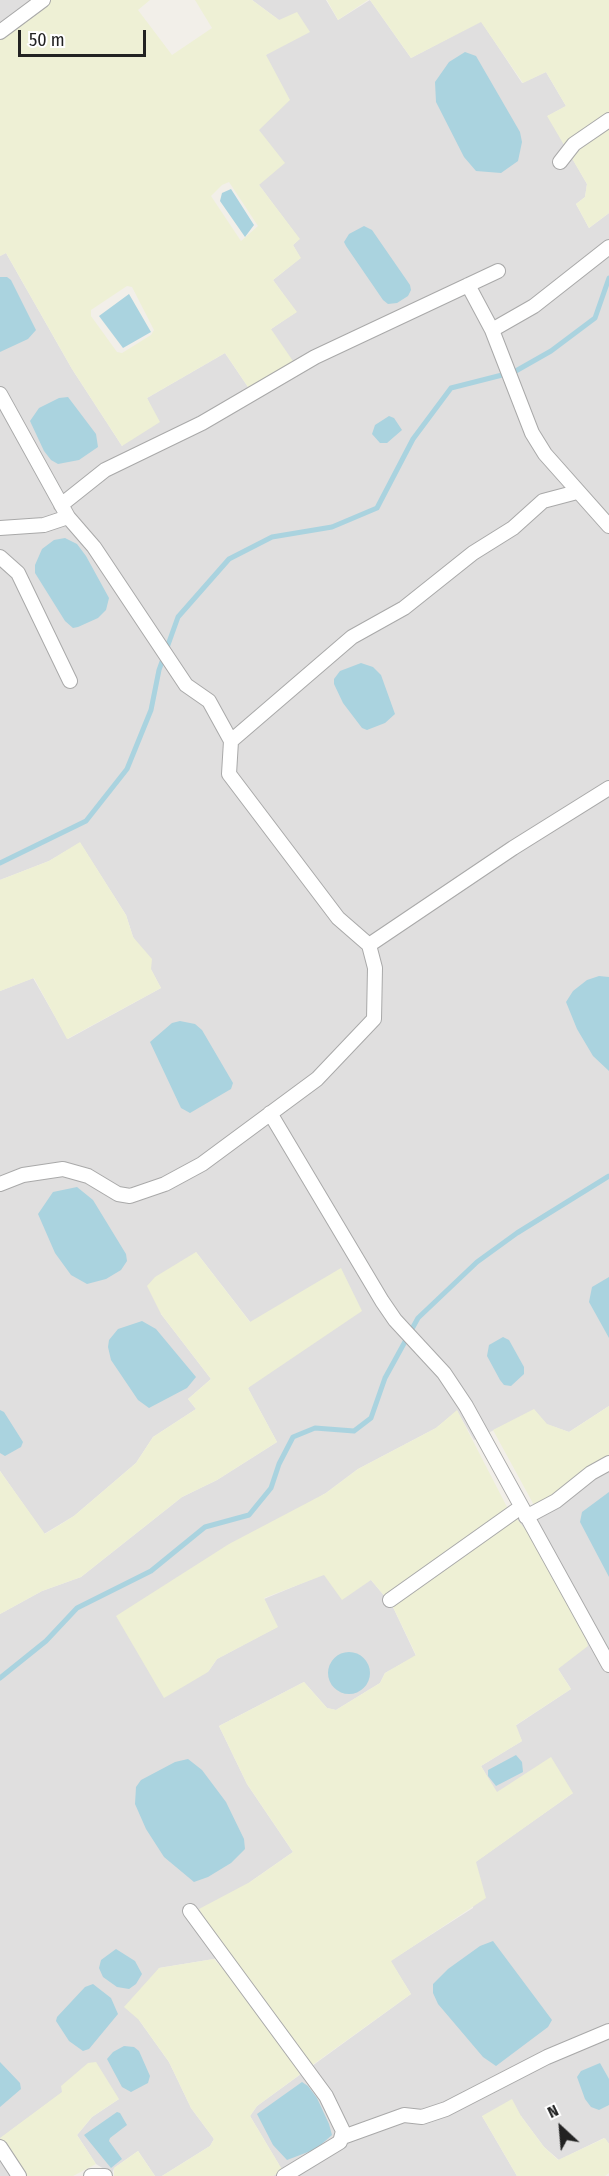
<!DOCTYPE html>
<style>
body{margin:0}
#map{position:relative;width:609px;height:2176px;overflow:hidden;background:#f2efe9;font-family:"Fira Sans Condensed",sans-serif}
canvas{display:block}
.north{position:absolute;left:531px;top:2098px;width:60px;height:60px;-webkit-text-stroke:4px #fff;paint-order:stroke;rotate:334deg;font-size:16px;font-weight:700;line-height:24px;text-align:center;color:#222}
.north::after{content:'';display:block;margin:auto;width:21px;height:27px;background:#222;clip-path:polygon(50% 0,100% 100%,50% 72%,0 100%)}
.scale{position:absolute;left:18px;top:30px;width:128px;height:27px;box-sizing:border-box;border:3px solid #222;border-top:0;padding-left:8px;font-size:18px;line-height:21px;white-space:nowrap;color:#222;-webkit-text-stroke:4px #fff;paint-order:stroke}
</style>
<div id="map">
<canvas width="609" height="2176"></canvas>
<div class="north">N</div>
<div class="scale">50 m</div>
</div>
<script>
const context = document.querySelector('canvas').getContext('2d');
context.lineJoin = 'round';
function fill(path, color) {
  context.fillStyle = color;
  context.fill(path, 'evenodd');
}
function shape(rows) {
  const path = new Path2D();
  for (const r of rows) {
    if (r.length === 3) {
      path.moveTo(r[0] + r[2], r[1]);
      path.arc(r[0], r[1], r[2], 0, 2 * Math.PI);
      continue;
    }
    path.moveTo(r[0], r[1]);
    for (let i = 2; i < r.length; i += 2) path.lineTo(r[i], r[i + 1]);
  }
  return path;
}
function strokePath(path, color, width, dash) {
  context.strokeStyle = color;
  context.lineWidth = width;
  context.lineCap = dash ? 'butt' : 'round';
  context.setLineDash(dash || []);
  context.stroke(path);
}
fill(shape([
 [0,0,50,0,0,37],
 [252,0,326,0,338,20,370,0,411,58,481,21,522,83,546,72,566,106,548,116,587,184,585,197,576,204,589,228,609,213,609,1406,569,1432,546,1424,534,1410,474,1440,457,1411,436,1428,358,1469,326,1493,292,1513,208,1672,217,1659,277,1627,264,1599,324,1574,371,1580,392,1605,416,1656,385,1673,380,1683,336,1710,327,1708,304,1682,219,1726,247,1784,293,1852,250,1882,225,1951,214,1959,159,1968,139,2020,169,2062,191,2108,214,2139,210,2146,162,2176,155,2176,138,2151,114,2168,112,2174,96,2164,77,2135,92,2117,119,2099,63,2092,1,2138,27,2176,0,2176,0,1614,42,1591,81,1577,182,1497,217,1480,277,1442,248,1389,292,1300,251,1323,196,1252,161,1314,211,1379,188,1399,196,1409,153,1437,136,1463,74,1516,44,1534,0,1471,0,991,33,978,68,1039,161,988,133,937,126,915,80,843,49,861,0,880,0,256,6,253,72,369,122,446,151,408,147,398,225,353,250,390,271,329,296,312,273,280,300,258,293,245,299,239,259,185,259,130,266,55,279,20],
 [609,1457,609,2144,604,2138,559,2160,544,2147,521,2116,482,2116,517,2176,273,2176,282,2170,250,2116,257,2106,411,1994,390,1961,473,1908,475,1862,573,1793,496,1793,481,1766,522,1741,515,1726,571,1689,558,1669,581,1621,517,1519]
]), '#e0dfdf');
fill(shape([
 [50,0,150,0,138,10,172,55,212,28,195,0,252,0,279,20,297,12,310,32,266,55,290,100,259,130,285,163,259,185,300,239,293,245,301,258,273,280,297,312,271,329,295,364,250,390,225,353,147,398,160,422,122,446,72,369,6,253,0,256,0,37],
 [229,182,258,226,241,241,211,196,222,185],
 [127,286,132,287,154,330,151,335,122,353,117,352,91,316,91,310],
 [327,0,368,0,338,20],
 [370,0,609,0,609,213,589,228,576,204,585,197,587,184,547,116,566,106,546,72,523,83,481,22,411,58],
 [80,842,126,915,133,937,152,959,151,969,161,988,67,1039,34,978,0,991,0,880,49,861],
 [196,1252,250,1322,341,1268,362,1311,248,1388,277,1442,217,1480,182,1497,81,1577,42,1591,0,1614,0,1471,45,1534,74,1516,136,1463,153,1437,196,1409,188,1399,211,1379,161,1314,147,1286,155,1277],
 [609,1406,609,1457,535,1507,493,1430,534,1409,547,1424,569,1432],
 [457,1410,507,1507,526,1530,581,1621,588,1646,558,1669,571,1689,516,1725,522,1741,481,1766,497,1792,551,1757,573,1793,476,1862,486,1898,391,1961,411,1994,311,2066,225,1951,199,1909,250,1882,293,1852,247,1784,219,1726,304,1682,327,1708,336,1710,380,1683,385,1673,416,1655,392,1605,371,1580,342,1600,324,1575,264,1598,278,1627,217,1659,208,1672,164,1698,116,1616,229,1544,326,1493,358,1469,436,1428],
 [214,1959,239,1986,302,2073,257,2106,250,2116,283,2171,273,2176,162,2176,210,2146,214,2139,191,2108,169,2062,139,2020,124,2007,159,1968],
 [96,2062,119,2099,92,2117,77,2135,96,2164,73,2176,27,2176,0,2138,62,2092,61,2086,88,2063],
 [512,2099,521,2116,544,2147,558,2160,605,2138,609,2144,609,2173,605,2176,517,2176,482,2116],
 [138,2151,155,2176,114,2176,114,2168]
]), '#eef0d5');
fill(shape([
 [465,52,476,56,520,132,522,142,518,161,501,173,476,171,464,157,436,102,435,82,449,62],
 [231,189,254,225,245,237,220,201,222,193],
 [364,226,372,230,410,285,411,290,408,296,397,303,388,304,383,300,346,246,344,242,349,234],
 [0,277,7,277,11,280,36,330,28,339,0,352],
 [129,294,151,332,123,348,99,316],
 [68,397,96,434,98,447,79,460,58,464,51,460,44,451,30,421,39,408,59,398],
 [389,416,394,418,402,430,387,443,380,443,372,434,375,425],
 [65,538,77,544,86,556,109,598,106,610,98,618,78,627,73,628,65,621,35,573,35,565,42,549,54,540],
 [361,663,373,667,381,675,395,714,385,723,367,730,362,728,343,703,334,684,334,679,340,671],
 [599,976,609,977,609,1071,593,1056,577,1029,566,1002,573,991,587,980],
 [180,1021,195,1024,202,1030,233,1083,231,1089,190,1113,181,1108,150,1042,172,1023],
 [77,1187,93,1200,126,1254,127,1261,121,1270,106,1279,87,1284,71,1275,55,1253,38,1214,53,1192],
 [609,1277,609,1338,589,1302,592,1287],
 [142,1321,156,1329,196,1377,187,1388,149,1408,138,1400,111,1360,108,1347,109,1340,118,1329],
 [503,1337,509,1340,524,1367,524,1374,511,1386,504,1385,500,1380,487,1356,489,1345],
 [0,1410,4,1412,23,1442,21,1447,5,1456,0,1453],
 [609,1492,609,1577,580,1522,582,1512],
 [349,1673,21],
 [516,1755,522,1762,523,1772,496,1786,488,1776,488,1770],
 [188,1759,202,1770,226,1802,244,1839,245,1849,231,1863,208,1877,194,1882,164,1857,146,1829,135,1804,136,1787,141,1780,175,1762],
 [493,1941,552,2020,548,2027,496,2066,483,2057,438,2004,433,1993,433,1984,448,1969,480,1946],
 [116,1949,135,1961,142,1974,136,1984,129,1989,117,1987,103,1977,99,1968,101,1960],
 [93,1984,111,1998,118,2014,89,2049,83,2051,69,2041,56,2021,57,2017,85,1987],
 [124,2046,134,2047,139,2051,150,2076,148,2083,131,2092,122,2087,107,2059,113,2052],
 [0,2062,20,2083,21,2089,0,2107],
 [600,2063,609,2079,609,2105,599,2110,591,2107,585,2099,577,2077,581,2071],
 [302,2082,308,2086,317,2098,329,2124,332,2135,316,2149,287,2160,273,2145,257,2114],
 [117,2112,120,2113,127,2125,110,2138,109,2141,122,2159,111,2168,84,2135]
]), '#aad3df');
strokePath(shape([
 [0,863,86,821,127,769,151,710,159,670,178,617,229,559,272,537,332,527,377,508,413,439,451,388,514,372,551,351,595,318,609,278],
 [0,1678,46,1641,77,1608,151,1571,205,1527,249,1515,271,1488,279,1464,293,1437,315,1428,354,1431,371,1418,385,1378,418,1318,477,1262,517,1233,609,1176]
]), '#aad3df', 5);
const minor = shape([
 [0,32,43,0],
 [560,162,574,144,609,120],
 [468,285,492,330,532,433,545,454,609,526],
 [492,330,534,306,609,247],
 [0,394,68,517,94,547,186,685,209,701,231,741,229,774,338,918,369,945],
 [61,505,105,470,202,423,315,357,498,271],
 [0,528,44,525,68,517],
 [0,557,18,573,70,681],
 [231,741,352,637,404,608,473,553,513,528,543,501,577,492],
 [270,1113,382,1301,395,1320,444,1373,466,1406,609,1665],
 [0,1184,23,1175,63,1169,88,1176,118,1194,130,1196,165,1184,202,1164,317,1079,374,1019,375,968,369,945,513,848,609,788],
 [526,1517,556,1501,591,1473,609,1463],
 [390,1600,521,1507],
 [190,1911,326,2096,343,2131,340,2142,284,2176],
 [343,2137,404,2115,422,2117,446,2109,547,2057,609,2031],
 [0,2147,19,2176],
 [91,2176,105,2176]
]);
strokePath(minor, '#a9a9a9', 16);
strokePath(minor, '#fff', 14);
</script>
